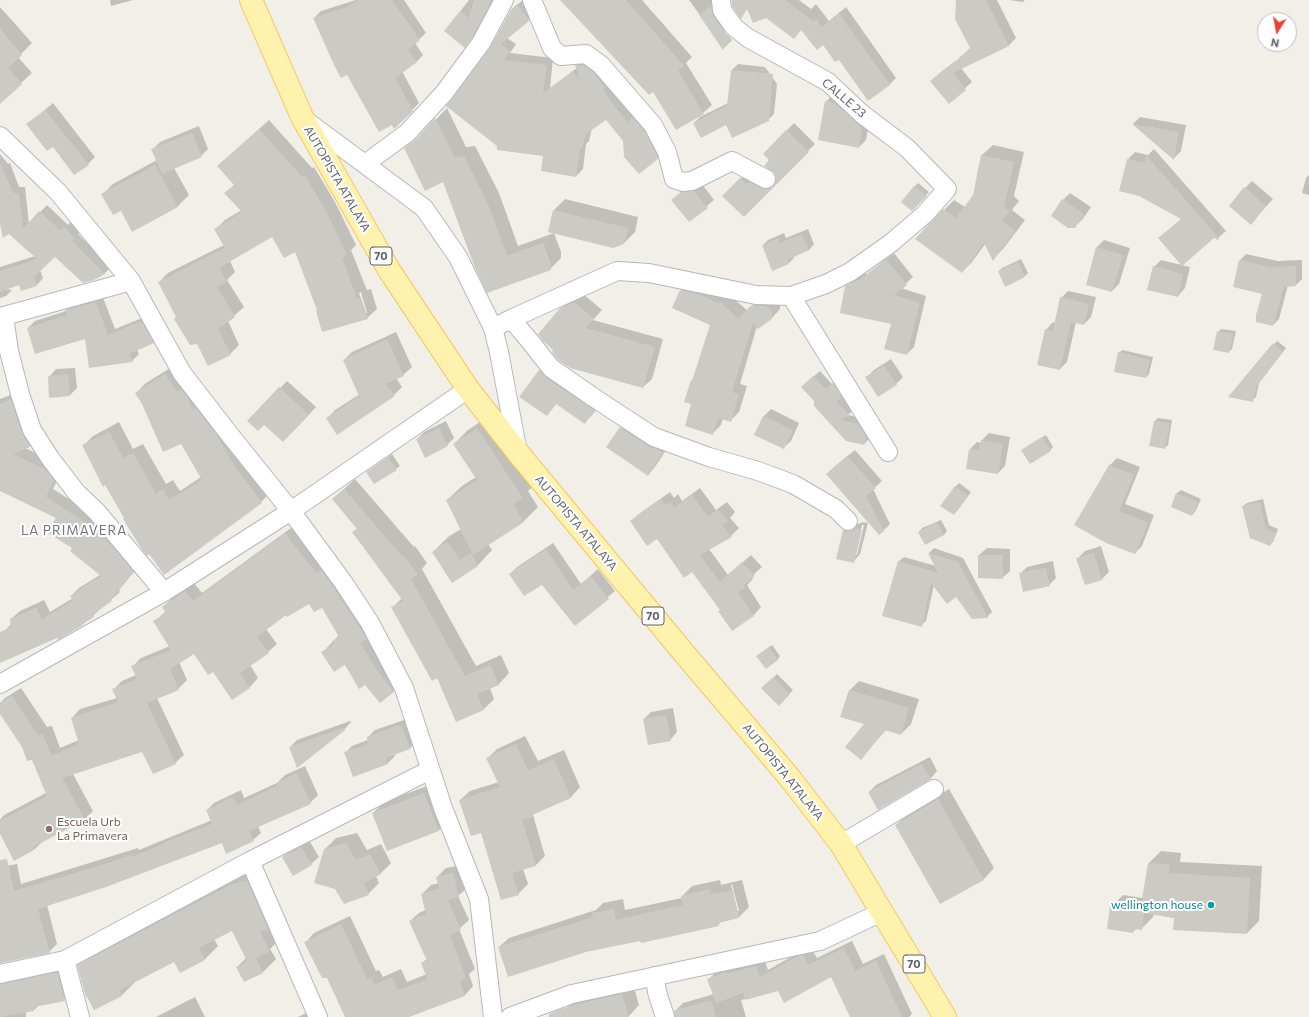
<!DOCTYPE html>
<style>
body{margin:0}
#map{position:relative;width:1309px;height:1017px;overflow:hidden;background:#f1efe8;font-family:Commissioner,sans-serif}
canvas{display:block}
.north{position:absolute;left:1257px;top:12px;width:40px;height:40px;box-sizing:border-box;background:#fff;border:1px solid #bfc1c3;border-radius:50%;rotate:191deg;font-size:11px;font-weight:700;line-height:16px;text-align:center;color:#5f6368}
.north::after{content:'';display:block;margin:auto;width:14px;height:18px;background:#ea4335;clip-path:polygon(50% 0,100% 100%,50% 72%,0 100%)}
</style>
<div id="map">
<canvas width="1309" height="1017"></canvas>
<div class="north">N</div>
</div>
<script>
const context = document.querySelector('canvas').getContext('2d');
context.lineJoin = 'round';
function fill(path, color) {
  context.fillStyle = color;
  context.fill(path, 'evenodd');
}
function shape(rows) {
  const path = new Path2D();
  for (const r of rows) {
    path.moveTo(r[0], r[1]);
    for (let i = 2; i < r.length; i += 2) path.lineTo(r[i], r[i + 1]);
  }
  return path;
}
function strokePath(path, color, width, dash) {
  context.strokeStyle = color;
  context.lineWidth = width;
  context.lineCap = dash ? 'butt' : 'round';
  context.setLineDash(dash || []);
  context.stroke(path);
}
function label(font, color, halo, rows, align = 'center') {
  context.font = font + ' Commissioner,sans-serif';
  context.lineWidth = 4;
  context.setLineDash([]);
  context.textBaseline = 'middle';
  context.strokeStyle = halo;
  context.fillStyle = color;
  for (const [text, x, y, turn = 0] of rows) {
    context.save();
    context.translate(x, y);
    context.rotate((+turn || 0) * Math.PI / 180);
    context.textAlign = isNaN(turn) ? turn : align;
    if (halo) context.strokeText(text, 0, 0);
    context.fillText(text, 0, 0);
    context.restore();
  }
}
fill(shape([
 [110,0,133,0,111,6],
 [356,0,404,0,426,33,415,43,423,55,416,62,402,71,419,103,394,128,314,18,321,11],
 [469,0,497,0,476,34,464,46,445,31],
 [523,0,526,0,536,13,507,38,516,44,510,53,553,58,550,88,577,68,576,66,583,59,590,58,664,151,657,158,624,141,606,119,592,128,589,141,586,144,583,169,576,176,544,155,490,50,511,10],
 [562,0,642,0,692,57,686,63,712,105,703,113,653,90],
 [689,0,719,0,738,29,733,38,724,31,727,36,732,40,724,48],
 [750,0,799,0,811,9,816,4,829,21,846,7,896,78,890,84,868,99,839,58,823,44,802,29,794,38],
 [957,0,997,0,1016,38,1009,45,961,68,972,82,949,102,931,81,955,61,956,62,971,47],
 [1009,0,1025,0,1023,2],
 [0,7,32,43,18,57,32,73,0,102],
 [738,64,765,67,777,84,774,114,768,120,727,124,694,123,700,117,728,103,732,70],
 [833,94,869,123,866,140,859,147,826,102],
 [53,103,95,157,88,164,53,145,28,124],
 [447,108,466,147,475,146,499,193,518,246,554,233,549,232,554,210,565,199,638,217,635,232,624,243,554,233,561,252,561,258,550,269,488,292,444,180,405,149,424,132],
 [1140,117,1186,125,1181,151,1174,158,1133,124],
 [269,120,312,168,314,167,335,202,356,245,351,250,367,290,371,289,377,309,367,318,318,310,295,250,272,236,230,261,235,272,227,280,244,307,228,321,239,345,230,354,198,343,177,317,159,282,168,273,224,245,215,230,225,220,242,210,226,193,235,184,218,166],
 [361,292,367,313,365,313,359,293],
 [794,123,815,144,744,215,724,196,748,171,774,183,777,182,777,179,771,160,764,154],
 [199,126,208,149,201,156,174,168,189,195,178,206,133,231,122,209,103,194,113,184,157,160,153,149,160,142],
 [993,145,1024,152,1014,196,1019,201,1012,210,1025,220,1003,249,993,259,986,243,972,262,962,272,944,210,954,200,965,207,974,195,982,155],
 [1154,149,1226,231,1217,239,1182,219,1128,159,1135,152,1148,155],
 [0,154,8,164,10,163,19,187,25,187,29,224,47,205,68,225,71,222,81,231,78,234,111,267,104,274,55,256,40,270,43,278,37,285,20,284,4,289,12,290,6,296,0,298,0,267,35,256,0,219],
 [1309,175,1309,195,1302,193,1306,178],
 [1252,181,1273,199,1251,223,1245,188],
 [918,183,929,192,912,210,902,201],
 [702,184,714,200,689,221,673,200,689,185],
 [1070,193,1091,207,1082,220,1074,227,1063,200],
 [808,229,814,244,809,250,793,256,794,258,788,264,763,245,768,240,784,233,786,238],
 [1104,240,1130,248,1119,284,1112,291,1087,284,1097,247],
 [894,253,913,277,901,288,926,296,914,347,907,354,892,323,846,287,853,280,864,274,867,274],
 [1246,254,1278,261,1302,260,1302,279,1296,285,1288,285,1279,319,1273,325,1264,293,1234,286,1240,260],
 [1021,259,1028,273,1025,276,999,271,1002,268],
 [1161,260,1190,267,1185,288,1178,296,1154,267],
 [690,282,728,294,747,310,761,297,780,303,780,309,772,318,757,326,740,384,747,386,739,412,730,421,723,418,721,425,713,433,692,403,691,381,694,378,711,325,681,291],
 [1068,291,1096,297,1091,317,1084,324,1076,322,1067,362,1060,369,1046,330,1053,322,1055,323,1061,298],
 [583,294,602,310,593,320,663,339,652,379,643,387,555,350,561,309,570,300],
 [102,295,115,329,147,316,160,336,153,343,137,349,139,354,132,361,86,337,28,328,35,321,66,311,73,303],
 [1221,329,1236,331,1232,349,1229,352,1218,332],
 [396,332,412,367,403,375,396,378,402,387,394,395,327,419,335,410,360,394,344,360,352,352],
 [1277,341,1286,348,1259,383,1256,397,1252,401,1230,397],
 [1122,350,1153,357,1149,374,1146,377,1119,353],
 [891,359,903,377,896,384,867,377,874,370],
 [547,363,601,403,592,415,585,422,557,403,547,415,521,397,540,370],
 [175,365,271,492,261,502,126,518,83,446,93,436,119,422,133,449,143,444,166,484,173,480,180,491,201,477,181,442,143,404,136,393,146,383],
 [75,368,77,388,70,395,49,377,56,369],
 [820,371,832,384,839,378,847,391,842,395,854,409,848,415,864,418,870,438,864,444,815,401,808,381],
 [287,381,316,407,290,434,264,423,248,421],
 [19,392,38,438,30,446,25,448,53,461,61,472,53,489,108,524,141,563,119,590,120,592,81,626,0,662,0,636,12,623,11,619,20,611,44,600,50,612,73,598,71,596,79,588,100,575,73,548,57,517,0,488,0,399],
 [771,409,799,423,791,441,783,448,756,435,764,416],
 [491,415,537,483,528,491,538,507,524,521,488,544,492,550,478,565,453,581,433,552,448,537,461,529,447,500,462,486,476,477,454,444,468,430],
 [1158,418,1172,420,1168,445,1165,448,1155,421],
 [446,421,454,438,447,445,417,439,424,432],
 [628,421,670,444,655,467,648,475,621,428],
 [989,433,1010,437,1005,466,998,473,970,449,977,442,982,443,982,440],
 [1046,435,1053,447,1050,450,1026,447],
 [855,450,882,481,873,489,890,524,883,531,834,467],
 [392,454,400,466,375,483,371,469],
 [1117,458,1140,467,1125,504,1154,515,1142,546,1135,553,1106,542,1110,465],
 [355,479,414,547,415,546,427,563,422,569,476,666,501,655,509,673,499,684,490,688,494,699,484,709,437,677,393,607,402,598,353,532,358,528,333,499],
 [959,483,971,492,957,511,955,487],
 [700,488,716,510,727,502,735,512,730,518,739,528,731,536,709,549,728,575,751,555,762,567,751,577,753,579,747,585,761,607,754,615,732,629,721,610,692,571,657,538,631,521,639,514,670,492,674,498,678,494,682,501],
 [1181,490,1201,499,1195,512,1192,515,1172,507,1177,493],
 [1263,499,1269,525,1278,529,1273,542,1269,545,1243,506,1247,503],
 [941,520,947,531,944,535,919,532,922,528],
 [863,522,868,523,860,554,853,562,844,530,851,523,858,524],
 [862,525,864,525,857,555,854,555],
 [295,525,402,683,393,692,366,684,345,664,322,653,339,635,322,607,310,603,286,614,266,629,277,644,268,652,250,665,258,678,250,687,232,698,213,670,195,652,179,662,187,680,178,689,157,698,184,755,175,763,143,751,73,774,93,811,84,820,42,842,34,850,0,832,0,820,4,815,46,793,32,758,0,713,0,703,5,698,21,688,47,727,52,726,60,748,79,740,72,718,80,709,117,698,113,690,122,681,136,675,132,667,141,658,170,646,154,622,166,611,163,607,172,598,194,583,202,593],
 [553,543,581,584,598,569,615,591,575,624,542,583,510,574,517,567],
 [1101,546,1109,572,1102,579,1086,584,1078,558,1085,551],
 [934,548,963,558,992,612,987,617,956,595,934,585,926,621,921,625,899,561,904,557,936,566,929,553],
 [987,548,1010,549,1010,571,1002,578,979,555],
 [1053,561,1056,578,1049,585,1020,574,1027,567],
 [772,645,780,656,777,660,761,653],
 [777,674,793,690,779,704,763,688],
 [859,681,919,699,911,724,901,734,886,730,861,758,866,724,849,691],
 [673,708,677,732,670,740,644,719,651,712],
 [404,720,409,720,417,741,410,748,394,754,395,756,388,763,345,753,352,746,368,740,368,737,375,730],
 [350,721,351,722,344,730,290,747,297,740],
 [525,736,538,761,564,750,580,787,571,797,537,811,533,815,545,856,536,865,523,869,528,884,518,894,482,832,460,800,470,791,499,782,488,758,497,749],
 [930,757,937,771,930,779,869,792,876,785],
 [305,766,318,795,310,803,258,826,261,833,253,840,222,842,47,905,57,944,49,952,0,963,0,867,17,864,21,884,138,848,139,850,212,820,207,810,214,803,241,790,244,798,277,783,285,775],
 [435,783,449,820,438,831,373,813,384,802],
 [949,789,994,868,984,879,941,903,896,825,907,814],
 [357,833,367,850,381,844,391,863,380,874,376,876,379,883,368,894,325,849,336,838],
 [309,840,319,857,311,864,294,875,283,857,290,850],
 [1161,851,1181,853,1180,862,1262,866,1259,921,1247,933,1154,914,1153,917,1141,929,1137,928,1133,932,1111,907,1123,895,1143,898,1149,863],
 [461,865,467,888,458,896,469,920,459,929,475,969,469,974,473,986,465,995,407,1017,346,1017,327,977,306,942,314,933,350,916,376,971,379,970,383,977,401,969,407,982,427,974,422,963,427,959,410,921,419,913,426,910,422,894,431,885,439,883,437,877,446,868],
 [260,867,282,937,270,949,276,959,263,972,237,967,246,958,232,929,214,939,218,946,205,959,181,972,174,960,135,982,122,995,95,1009,78,966,92,953,244,872],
 [720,880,721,885,742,880,749,907,739,917,722,921,718,925,641,939,499,947,509,938,596,910,603,903,623,899,625,910,682,898,682,896,692,886],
 [732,884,739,911,737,911,731,885],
 [852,941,863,964,884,954,912,1014,909,1017,851,1017,832,976,741,1000,746,1017,677,1017,675,1011,683,1003,714,994,709,979,717,971,764,959,768,970,805,949,811,948,817,958],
 [65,964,73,991,63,1000,39,1005,34,1010,26,1011,26,1017,0,1017,0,984,11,975],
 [633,984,639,1005,629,1016,570,1017,567,1008,578,997],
 [195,997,205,1017,156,1017],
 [308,1012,310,1017,298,1017]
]), '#0003');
fill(shape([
 [358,0,392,0,420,40,408,50,417,62,395,78,413,111,394,129,392,125,379,132,347,75,341,78,335,67,313,18,347,7],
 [474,0,490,0,488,8,472,37,465,48,444,31,460,11,469,18],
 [560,0,626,0,684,66,678,71,704,114,676,130,653,92,649,95],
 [732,0,785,0,813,21,816,19,822,27,839,13,890,85,868,101,839,60,835,62,823,45,817,50,801,30,794,39,766,18,753,23,747,9,741,19,732,6],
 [956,0,986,0,1009,46,953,73,966,90,949,104,930,81,947,67,948,68,970,48,955,19],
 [517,4,529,21,501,44,510,51,504,60,547,65,543,93,573,72,580,80,575,65,583,65,593,72,605,88,603,90,627,122,632,117,646,133,657,156,658,159,639,174,624,157,623,141,606,120,586,134,582,149,580,149,576,177,541,171,543,156,497,150,497,146,446,106,489,49,511,10],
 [711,6,713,16,725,33,731,38,723,50,699,15],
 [0,29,22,55,8,68,22,84,0,104],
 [731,70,773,74,769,121,732,138,726,125,701,138,693,123,727,106],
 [825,101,835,103,859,125,862,130,859,148,818,140],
 [45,110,89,165,74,175,53,147,47,151,26,124],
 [435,118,455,158,464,156,488,204,507,256,543,243,551,264,551,270,487,293,475,268,443,182,425,191,404,148,415,140],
 [1132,124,1179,132,1174,160],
 [259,129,302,177,305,176,326,211,347,255,342,258,357,299,361,297,368,319,322,332,316,311,317,310,295,252,284,258,272,237,219,268,227,282,217,287,235,317,218,329,231,355,208,366,197,344,190,345,174,319,176,317,158,282,225,248,214,229,242,212,224,193,234,185,217,166],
 [786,130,809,152,744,217,722,196,740,178,746,184,749,182,766,189,772,188,775,184,776,178,775,173,764,166,769,160,763,154],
 [192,133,202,157,162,174,151,149],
 [981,155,1014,162,1004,207,1010,211,1002,221,1015,231,993,261,984,243,962,273,915,239,943,209,956,218,973,195],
 [1146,155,1219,238,1218,240,1214,238,1182,266,1158,238,1181,219,1139,196,1119,191,1127,159,1145,163],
 [0,164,1,164,13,193,19,193,23,229,39,211,61,231,64,227,75,238,72,241,105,274,94,280,83,283,55,257,34,277,37,286,21,291,19,285,0,292,0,271,37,259,9,234,3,238,0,224],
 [155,165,178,207,132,232,121,211,113,215,101,194],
 [914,186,926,195,926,197,912,211,901,202],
 [1244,187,1266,206,1251,225,1229,206],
 [694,191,708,208,689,222,671,200,681,192],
 [1062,199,1084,214,1075,228,1068,228,1051,216],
 [553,210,628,228,624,244,613,248,548,232],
 [802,234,809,250,787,260,789,264,772,271,762,245,778,238,780,243],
 [1096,247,1123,255,1112,292,1086,285],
 [886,259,907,285,894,295,920,303,907,355,884,349,891,324,840,313,845,286,857,280,859,281],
 [1239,260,1271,267,1296,266,1296,286,1284,287,1273,326,1256,322,1256,315,1262,294,1233,287],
 [1018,262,1025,277,1005,287,998,271],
 [1153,266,1183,274,1178,297,1147,290],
 [680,290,699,294,718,303,719,301,738,318,752,305,766,306,772,312,772,319,758,329,753,323,732,392,739,395,731,422,718,418,713,435,685,426,691,404,684,402,691,380,692,381,710,325,672,308],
 [1060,297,1089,304,1084,325,1071,322,1060,370,1037,365,1045,329,1053,331],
 [96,302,108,335,139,322,142,322,154,343,129,354,133,362,89,368,85,339,35,354,27,328,67,315,65,310],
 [574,302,594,319,586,328,655,347,643,388,570,368,558,360,552,352,553,350,544,342,538,334,560,308],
 [1217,331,1233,334,1229,353,1213,350],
 [387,339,404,376,386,384,395,396,337,435,326,418,359,396,343,360],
 [1273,343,1283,352,1256,387,1253,402,1228,397],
 [1118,352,1150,360,1146,378,1114,372],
 [884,366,897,385,878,397,865,377],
 [539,370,545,377,594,410,585,424,556,404,547,416,519,397],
 [68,374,70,396,49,398,48,376],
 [165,374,177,392,182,390,187,396,192,409,195,407,216,434,234,465,262,503,164,575,149,554,147,556,143,551,123,519,124,518,105,485,103,487,82,445,109,432,123,458,133,453,156,494,163,489,169,500,202,480,181,444,163,452,142,404,135,393],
 [813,376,826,389,833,383,842,397,837,402,849,415,841,420,858,424,866,436,864,445,846,441,814,406,814,401,801,387],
 [279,387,309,415,283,442,264,425,258,431,247,421],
 [11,399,22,433,30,447,13,454,45,469,54,480,46,497,100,532,134,572,111,599,112,601,94,613,94,617,81,625,81,626,58,640,57,638,0,663,0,632,11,627,10,619,36,608,42,619,73,600,70,596,101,576,70,551,72,548,46,532,56,518,0,491,0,404],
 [763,416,793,430,784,449,754,435],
 [1154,421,1170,423,1165,449,1149,446],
 [620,427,648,446,663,452,648,476,606,447],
 [439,428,448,446,425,458,416,439],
 [477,428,523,498,513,504,524,522,473,555,446,500,477,480,453,444],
 [1042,437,1051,451,1030,464,1021,450],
 [981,440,1003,444,998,474,966,469,969,449,979,450],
 [847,456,876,488,866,496,884,531,879,535,826,474],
 [388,457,397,470,374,484,366,472],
 [1109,465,1134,475,1119,511,1148,523,1135,554,1106,543,1074,525],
 [955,486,968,496,954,515,940,506],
 [344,489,403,557,404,556,418,574,411,579,465,676,490,665,499,685,477,694,484,710,456,722,437,678,432,681,391,607,403,601,352,532,357,529,332,499],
 [1176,493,1198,502,1192,516,1171,507],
 [692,495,708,517,718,509,728,521,722,525,732,537,700,555,720,582,742,562,755,576,744,585,745,588,738,592,754,616,732,631,718,611,720,610,692,572,684,578,657,539,647,546,630,521,661,499,665,505,670,502,674,508],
 [1260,502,1266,529,1276,533,1270,546,1250,538,1242,506],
 [937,522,944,535,925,545,918,532],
 [855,528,862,530,854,563,836,559,843,530,850,531],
 [285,533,316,573,321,570,334,588,367,639,360,643,379,673,394,692,380,703,365,685,359,689,345,665,334,672,321,652,334,644,332,641,339,637,322,608,314,612,309,604,287,617,286,615,257,637,269,653,240,673,250,688,232,700,213,672,208,675,194,654,170,669,179,690,147,703,176,764,153,774,142,752,62,778,85,820,33,847,34,850,14,861,0,834,0,821,47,796,32,760,27,761,22,747,0,714,0,703,12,696,38,735,43,734,51,756,79,744,71,718,118,702,112,689,137,679,131,666,171,650,153,621,166,613,162,607,185,591,193,601],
 [447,542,460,560,471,553,478,566,452,583,432,552],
 [546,549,573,590,591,576,609,599,575,626,542,585,524,596,509,574],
 [928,553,958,562,988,618,972,619,956,597,947,604,931,583,922,627,882,616,898,561,938,573],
 [1094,553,1102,580,1085,585,1076,558],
 [978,555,1003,555,1003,579,978,578],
 [1046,568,1050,586,1023,592,1019,573],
 [769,647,778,660,766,669,756,656],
 [773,677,790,694,779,706,761,688],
 [849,690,909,708,901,735,885,730,861,760,845,747,864,724,840,717],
 [666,715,671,741,648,745,643,719],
 [396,726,402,726,410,749,386,758,388,764,353,777,344,752,367,745,367,737],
 [343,728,345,730,297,768,289,747],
 [516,744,528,770,554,759,571,798,532,815,532,817,522,820,536,866,512,873,519,895,501,900,481,833,471,836,459,800,500,787,486,758],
 [922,764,931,779,878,810,868,792],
 [297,773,311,804,249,831,254,841,226,854,222,843,106,887,38,909,50,953,0,963,0,860,7,859,14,891,112,862,131,855,132,857,163,844,163,843,212,824,206,810,233,797,237,805,277,786,276,783],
 [424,793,439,831,387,851,372,813],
 [938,799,984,880,940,904,895,825],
 [346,843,356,860,370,854,381,874,364,883,369,895,344,904,335,889,314,883,324,849],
 [301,847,312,865,293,876,282,857],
 [1148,863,1169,864,1169,873,1250,878,1247,934,1173,930,1174,918,1144,913,1142,930,1134,929,1133,933,1107,929,1110,906,1140,911],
 [453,873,459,897,448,900,461,930,450,935,466,978,460,981,465,996,409,1017,345,1017,327,978,322,978,304,942,341,924,367,979,371,978,374,985,392,977,398,990,427,979,421,963,427,961,409,921,426,914,421,894,439,889,436,877],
 [247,880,268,929,260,932,270,951,256,958,263,973,244,982,236,967,247,961,232,931,199,948,205,960,180,973,174,962,120,990,122,996,94,1010,87,997,86,997,77,965,230,885],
 [710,889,711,894,733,890,739,918,718,923,719,926,641,943,640,941,586,952,508,977,498,947,593,917,592,913,614,909,616,920,683,905,681,896],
 [844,948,855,971,876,961,902,1017,850,1017,831,977,784,1003,778,991,745,1000,743,993,716,1003,707,979,726,972,727,974,756,966,760,977,796,957,803,955,808,965],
 [57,972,65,1001,34,1007,34,1011,0,1017,0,984],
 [622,994,629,1017,549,1017,549,1014,561,1009,586,1002],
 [711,1000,716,1017,675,1017,674,1011]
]), '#cccac5');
const minor = shape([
 [532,0,552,48,561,56,586,54,601,65,653,125,667,152,674,179,683,182,692,181,732,161,766,179],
 [305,120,424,208,458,257,493,328,499,352,518,453],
 [0,136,58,192,131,281,182,373,230,435,291,511,343,582,370,623,404,688,443,808,479,899,493,1017],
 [365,164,407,133,444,93,481,43,504,0],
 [791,296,888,452],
 [4,316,9,351,20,394,32,430,50,458,76,492,97,512,164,592],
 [0,317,131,281],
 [511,319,529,340,551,368,596,399,654,437,709,457,758,471,793,484,836,509,848,521],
 [493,328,511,319,617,271,649,273,756,295,791,296,826,284,850,272,891,243,925,214,947,189,907,148,862,114,828,82,748,38,734,27,722,10,721,0],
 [0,684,164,592,291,511,468,389],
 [841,844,934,789],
 [250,861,318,1017],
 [65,960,80,1017],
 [0,974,65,960,250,861,430,770],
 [655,976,657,992,665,1017],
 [510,1017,572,994,820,941,882,912]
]);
const primary = shape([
 [251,0,302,117,389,270,468,389,519,454,683,652,789,777,841,844,945,1017]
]);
strokePath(minor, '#b5b8bc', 20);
strokePath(primary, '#f2c960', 24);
strokePath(minor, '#fff', 18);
strokePath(primary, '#fff2af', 22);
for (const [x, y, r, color] of [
 [49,829,4,"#8d6e63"],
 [1211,905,4,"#0f9aa8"]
]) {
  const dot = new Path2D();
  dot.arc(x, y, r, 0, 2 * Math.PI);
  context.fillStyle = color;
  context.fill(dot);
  strokePath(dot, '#fff', 1.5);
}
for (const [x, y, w] of [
 [381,256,22],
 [653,616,22],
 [914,964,22]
]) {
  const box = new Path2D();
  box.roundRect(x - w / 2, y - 9, w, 18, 3);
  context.fillStyle = '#fff';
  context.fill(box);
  strokePath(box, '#5f6368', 1);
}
label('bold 11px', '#5f6368', null, [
 ["70",381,256],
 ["70",653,616],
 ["70",914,964]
]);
label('12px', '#5f6368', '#fff', [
 ["CALLE 23",844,98,40],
 ["AUTOPISTA ATALAYA",337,179,60],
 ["AUTOPISTA ATALAYA",576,523,50],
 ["AUTOPISTA ATALAYA",783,772,51]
]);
label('12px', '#785e54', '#fff', [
 ["Escuela Urb",57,822],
 ["La Primavera",57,836]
], 'left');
label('12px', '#0d838f', '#fff', [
 ["wellington house",1203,905]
], 'right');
context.letterSpacing = '1px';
label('13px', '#70757a', '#fff', [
 ["LA PRIMAVERA",74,531]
]);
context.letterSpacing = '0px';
</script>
